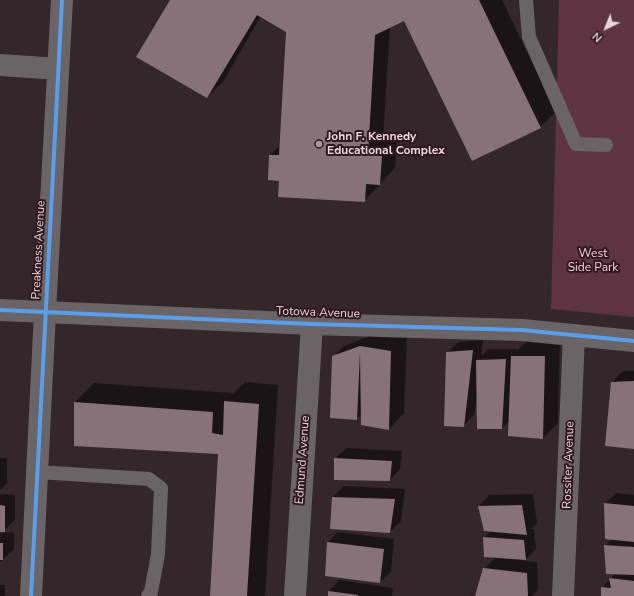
<!DOCTYPE html>
<style>
body{margin:0}
#map{position:relative;width:634px;height:596px;overflow:hidden;background:#33272b;font-family:"Nunito Sans",sans-serif}
canvas{display:block}
.north{position:absolute;left:586px;top:8px;width:40px;height:40px;-webkit-text-stroke:3px #2f181f;paint-order:stroke;rotate:223deg;font-size:11px;font-weight:700;line-height:16px;text-align:center;color:#e7d6db}
.north::after{content:'';display:block;margin:auto;width:14px;height:18px;background:#e7d6db;clip-path:polygon(50% 0,100% 100%,50% 72%,0 100%)}
</style>
<div id="map">
<canvas width="634" height="596"></canvas>
<div class="north">N</div>
</div>
<script>
const context = document.querySelector('canvas').getContext('2d');
context.lineJoin = 'round';
function fill(path, color) {
  context.fillStyle = color;
  context.fill(path, 'evenodd');
}
function shape(rows) {
  const path = new Path2D();
  for (const r of rows) {
    path.moveTo(r[0], r[1]);
    for (let i = 2; i < r.length; i += 2) path.lineTo(r[i], r[i + 1]);
  }
  return path;
}
function strokePath(path, color, width, dash) {
  context.strokeStyle = color;
  context.lineWidth = width;
  context.lineCap = dash ? 'butt' : 'round';
  context.setLineDash(dash || []);
  context.stroke(path);
}
function label(font, color, halo, rows, align = 'center') {
  context.font = font + ' "Nunito Sans",sans-serif';
  context.lineWidth = 4;
  context.setLineDash([]);
  context.textBaseline = 'middle';
  context.strokeStyle = halo;
  context.fillStyle = color;
  for (const [text, x, y, turn = 0] of rows) {
    context.save();
    context.translate(x, y);
    context.rotate((+turn || 0) * Math.PI / 180);
    context.textAlign = isNaN(turn) ? turn : align;
    if (halo) context.strokeText(text, 0, 0);
    context.fillText(text, 0, 0);
    context.restore();
  }
}
fill(shape([
 [559,0,634,0,634,317,551,309]
]), '#5e3442');
fill(shape([
 [171,0,502,0,556,112,540,127,404,19,390,27,383,139,397,140,395,168,364,201,280,180,270,155,281,145,287,31,261,16,223,82,207,97],
 [372,335,407,336,404,413,389,429,362,414,356,419,333,357,344,346],
 [483,340,481,357,488,349,517,349,517,351,528,340,560,341,558,423,543,438,510,420,502,428,477,395,474,415,463,426,447,353,458,342],
 [623,371,634,371,634,448,612,382],
 [245,382,278,385,265,596,211,596,219,453,75,402,94,383,232,393,232,395],
 [346,448,402,451,400,469,390,480,335,459],
 [0,458,7,458,7,483,0,490],
 [344,486,405,489,401,521,390,532,333,497],
 [616,493,634,495,634,596,602,596,602,588,616,573,605,546,612,539,605,504],
 [0,494,15,495,15,520,4,531,0,531],
 [533,494,537,523,531,529,534,529,536,549,524,561,537,562,538,590,532,596,470,596,476,595,484,569,496,557,484,537,491,531,484,530,479,506,489,495],
 [14,532,14,549,0,562,0,533],
 [338,532,394,539,391,572,380,582,328,542],
 [339,580,393,588,392,596,329,596,329,591],
 [0,585,5,585,5,596,0,596]
]), '#0007');
fill(shape([
 [170,0,479,0,541,128,472,161,404,21,375,35,368,155,382,155,380,185,366,184,365,202,278,197,279,181,268,180,269,155,279,155,286,32,257,15,207,98,136,57],
 [360,346,391,351,389,430,361,425,360,353,357,420,330,418,332,356],
 [473,350,464,427,444,426,446,352],
 [511,356,545,356,543,439,508,436],
 [506,359,502,429,477,429,476,360],
 [634,381,634,449,605,446,611,382],
 [224,401,259,404,247,596,210,596,218,454,74,446,74,402,213,412,212,433,223,435],
 [334,458,392,461,390,481,334,480],
 [332,497,395,499,390,533,330,529],
 [604,503,634,506,634,542,605,539],
 [0,505,5,506,5,532,0,532],
 [522,505,527,535,484,531,478,506],
 [483,537,524,540,526,560,484,557],
 [327,542,384,549,380,583,325,576],
 [0,543,3,543,3,560,0,560],
 [604,545,634,547,634,575,606,574],
 [483,568,527,573,528,596,475,596],
 [609,578,634,581,634,596,601,596,601,587,611,588],
 [328,591,358,595,358,596,328,596]
]), '#887279');
strokePath(shape([
 [526,0,529,37,576,144,606,145],
 [37,472,149,479,161,488,158,554,151,592,148,596]
]), '#6a6466', 14);
strokePath(shape([
 [0,65,58,69],
 [45,312,62,0],
 [295,596,312,324],
 [563,596,574,335]
]), '#6a6466', 22);
strokePath(shape([
 [0,310,312,324,522,330,634,341],
 [31,596,45,312]
]), '#6a6466', 22);
strokePath(shape([
 [0,310,312,324,522,330,634,341],
 [31,596,62,0]
]), '#5a9eea', 4);
for (const [x, y, r, color] of [
 [319,144,4,"#a8999d"]
]) {
  const dot = new Path2D();
  dot.arc(x, y, r, 0, 2 * Math.PI);
  context.fillStyle = color;
  context.fill(dot);
  strokePath(dot, '#2f181f', 1.5);
}
label('bold 12px', '#e7d6db', '#2f181f', [
 ["John F. Kennedy",327,137],
 ["Educational Complex",327,151]
], 'left');
label('12px', '#e7d6db', '#2f181f', [
 ["Preakness Avenue",39,250,-87],
 ["Totowa Avenue",318,313,2],
 ["Edmund Avenue",303,460,-86],
 ["Rossiter Avenue",569,465,-88]
]);
label('12px', '#fbccda', '#2f181f', [
 ["West",593,254],
 ["Side Park",593,268]
]);
</script>
